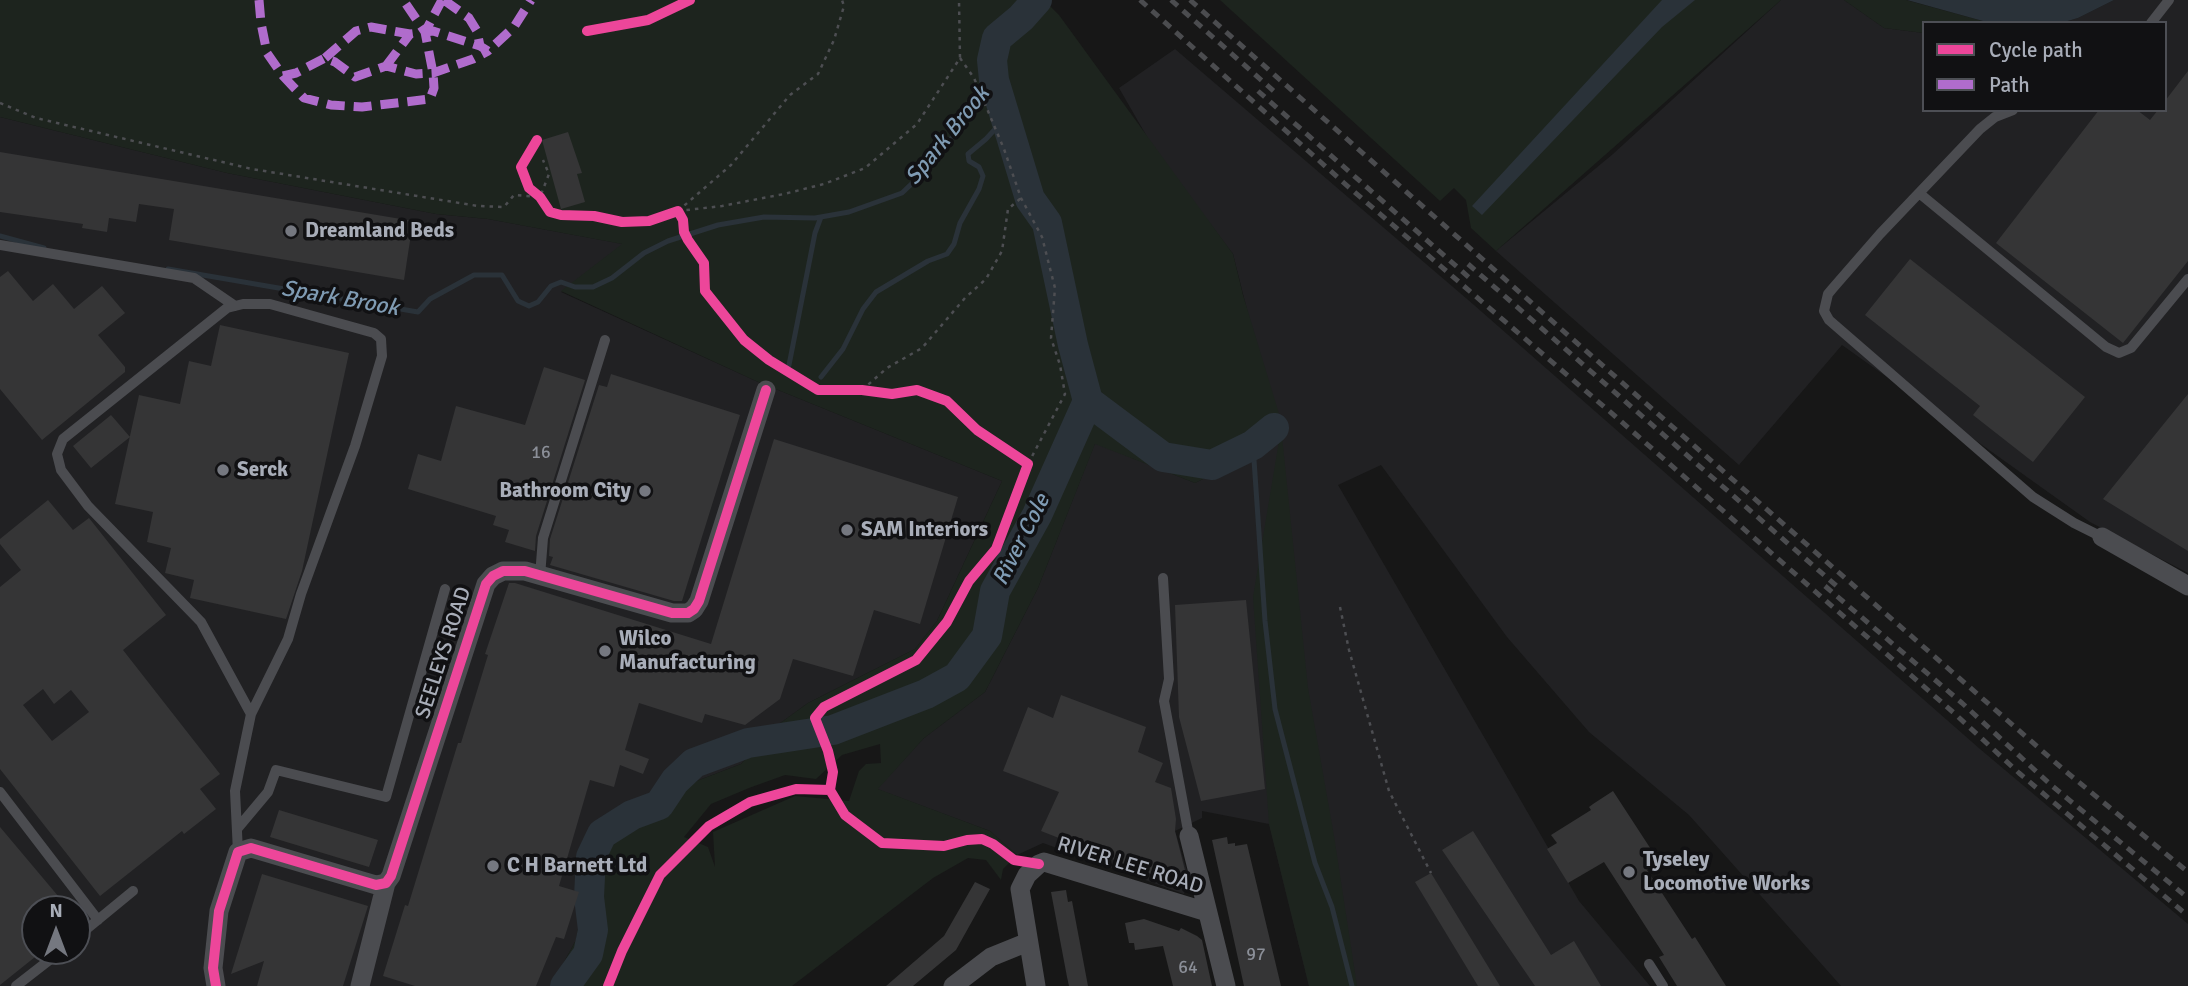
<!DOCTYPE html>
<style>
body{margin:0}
#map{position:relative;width:2188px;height:986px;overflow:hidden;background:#171717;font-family:Signika,sans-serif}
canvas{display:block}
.legend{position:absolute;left:1922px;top:21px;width:245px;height:91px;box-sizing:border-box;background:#111113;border:2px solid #4d4f55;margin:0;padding:9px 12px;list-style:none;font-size:21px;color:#a8adb8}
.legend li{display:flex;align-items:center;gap:14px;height:35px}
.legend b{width:35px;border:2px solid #4d4f55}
.north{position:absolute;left:21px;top:895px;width:70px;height:70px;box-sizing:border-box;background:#111113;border:2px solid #4d4f55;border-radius:50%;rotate:0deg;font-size:19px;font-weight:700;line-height:28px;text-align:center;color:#a8adb8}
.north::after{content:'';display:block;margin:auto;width:24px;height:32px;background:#757880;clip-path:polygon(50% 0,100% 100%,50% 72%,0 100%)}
</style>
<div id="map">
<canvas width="2188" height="986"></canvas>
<ul class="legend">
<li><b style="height:9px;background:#ed469a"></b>Cycle path</li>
<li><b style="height:9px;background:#b06ccc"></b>Path</li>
</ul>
<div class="north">N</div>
</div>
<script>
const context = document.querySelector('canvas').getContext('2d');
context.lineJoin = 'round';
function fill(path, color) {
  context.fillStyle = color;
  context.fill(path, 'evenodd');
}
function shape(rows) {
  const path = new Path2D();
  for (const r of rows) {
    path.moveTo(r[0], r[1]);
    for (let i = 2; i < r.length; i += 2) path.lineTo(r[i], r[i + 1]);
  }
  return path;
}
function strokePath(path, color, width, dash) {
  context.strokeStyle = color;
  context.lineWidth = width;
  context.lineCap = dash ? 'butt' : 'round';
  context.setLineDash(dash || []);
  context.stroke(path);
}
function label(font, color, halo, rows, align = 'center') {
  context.font = font + ' Signika,sans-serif';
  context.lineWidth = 7;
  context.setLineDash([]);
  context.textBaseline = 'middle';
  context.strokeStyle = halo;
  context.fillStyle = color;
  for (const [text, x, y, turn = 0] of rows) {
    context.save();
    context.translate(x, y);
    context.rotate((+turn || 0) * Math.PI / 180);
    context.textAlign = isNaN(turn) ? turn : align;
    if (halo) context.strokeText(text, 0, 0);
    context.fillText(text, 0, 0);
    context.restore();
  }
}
fill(shape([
 [1781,0,1844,0,1884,28,1924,33,1924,110,2165,110,2165,23,2061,23,2078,18,2114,0,2188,0,2188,573,2090,522,1842,345,1739,465,1496,251,1613,154],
 [1175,49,1474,305,1980,749,2188,924,2188,986,1841,986,1689,815,1589,732,1507,637,1381,465,1338,485,1579,901,1650,986,1309,986,1269,824,1202,811,1202,818,1175,831,1189,878,1184,894,1043,843,1017,855,990,831,877,789,924,738,985,692,1038,588,1095,443,1195,483,1280,441,1233,254,1157,154,1119,88],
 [0,117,227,173,436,214,488,219,623,244,561,292,756,381,1002,481,937,621,915,649,808,703,779,724,741,764,660,795,583,873,582,907,576,940,551,986,0,986],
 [35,909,77,909,77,951,35,951]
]), '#212123');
fill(shape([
 [0,0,1044,0,1059,15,1233,254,1243,295,1280,417,1308,688,1334,836,1357,986,1309,986,1269,824,1253,597,1279,441,1195,483,1095,444,1038,588,985,692,924,738,878,789,990,831,1017,855,1003,869,1001,880,986,860,968,858,933,878,792,986,551,986,576,940,582,907,583,873,615,821,660,795,741,764,779,724,808,703,915,649,937,621,1002,481,756,381,561,291,622,244,488,219,436,214,227,173,0,117],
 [880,744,881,763,866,764,859,771,849,801,795,796,713,832,715,867,708,847,684,837,711,804,749,788,785,775,816,779,842,755],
 [1220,0,1781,0,1496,251,1471,228,1466,200,1454,188,1440,201],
 [1844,0,1906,0,1990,23,1924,23,1924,33,1884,28]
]), '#1d241e');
fill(shape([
 [1662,0,1695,0,1662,27,1482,215,1472,206],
 [1907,0,2114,0,2078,18,2061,23,1990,23]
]), '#2a3239');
strokePath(shape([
 [0,236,44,248],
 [168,269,418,312,430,299,474,275,502,275,518,301,529,306,538,302,551,286,561,282,575,287,593,287,612,278,644,253,668,241,718,225,764,217,815,218,849,212,902,193,924,172,962,125,994,80],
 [789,365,815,233,821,217],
 [821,377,843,349,863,309,876,292,928,261,947,254,954,244,960,223,979,189,983,176,979,167,969,161,968,154,986,139,997,127,1004,114],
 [1253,445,1265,621,1275,709,1315,863,1332,907,1352,986]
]), '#2a3239', 5);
strokePath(shape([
 [1088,401,1163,457,1212,465,1253,445,1274,428],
 [565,986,588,954,593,930,589,897,591,857,602,834,632,815,659,805,675,781,694,763,748,743,833,730,926,694,957,677,987,636,995,591,1037,515,1088,401,1073,345,1047,223,1030,199,994,80,992,60,997,38,1021,18,1037,0]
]), '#2a3239', 30);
fill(shape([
 [2188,71,2188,261,2123,343,1996,243,2099,110,2137,110,2150,120,2158,110,2165,110,2165,101],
 [568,132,582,173,577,174,585,202,561,209,542,140],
 [0,152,413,221,404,280,169,240,174,209,139,204,136,222,109,218,107,232,82,228,83,224,0,212],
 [1910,259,2085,397,2033,462,1973,415,1980,406,1865,315],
 [8,271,33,301,53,284,74,309,102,286,125,313,98,335,125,367,125,372,42,440,0,389,0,277],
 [220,325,349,353,302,571,286,619,190,598,194,580,165,573,171,548,147,542,153,512,115,504,139,395,180,404,189,361,211,366],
 [544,367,585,380,536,536,535,551,505,542,509,530,493,525,496,516,408,489,418,454,441,461,456,406,525,425],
 [611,374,740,415,682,601,674,601,550,565,553,557,549,556,550,539,599,385,607,387],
 [2188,394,2188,551,2103,499],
 [111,415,130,437,91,468,73,446],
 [774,439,958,497,920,624,874,610,853,676,793,659,780,699,745,725,705,714,702,723,639,703,625,750,649,759,643,774,620,765,614,787,590,780,559,886,579,892,564,939,556,937,536,986,415,986,383,976,405,905,408,906,458,743,461,743,488,655,485,654,509,583,515,583,711,644],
 [48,500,73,530,89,518,166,615,123,650,220,774,200,789,216,809,184,834,182,831,100,896,0,769,0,587,21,570,0,544,0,539],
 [43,689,54,704,71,690,89,712,52,741,23,705],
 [1246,600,1265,789,1201,801,1179,717,1175,605],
 [1061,695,1146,727,1138,752,1163,763,1155,782,1171,788,1176,819,1175,831,1188,882,1186,888,1041,831,1059,792,1003,771,1028,707,1053,718],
 [1613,791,1658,860,1647,870,1692,939,1695,937,1726,986,1677,986,1659,957,1664,955,1604,862,1568,883,1547,849,1557,843,1551,835,1591,810,1589,807,1593,804],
 [279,810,378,840,369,867,270,837],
 [0,827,69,909,35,909,35,957,0,985],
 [1473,831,1551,955,1574,941,1601,986,1535,986,1442,850],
 [1227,837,1228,844,1235,843,1235,846,1247,844,1281,986,1244,986,1212,840],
 [1431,873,1500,986,1478,986,1415,882],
 [262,874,368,906,343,986,257,986,264,961,231,974],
 [975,882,990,889,956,950,913,986,886,986,944,936],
 [1066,890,1068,902,1072,901,1088,986,1069,986,1067,977,1051,892],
 [1144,919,1179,931,1181,928,1197,936,1202,940,1212,986,1173,986,1163,946,1135,950,1134,943,1129,943,1125,923]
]), '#353536');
strokePath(shape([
 [960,58,974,78,1004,149,1021,198,1042,237,1055,288,1051,338,1060,365,1065,394,1028,464],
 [0,103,36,118,252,169,478,206,504,207,514,195,540,197,549,174,543,160],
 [678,211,722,206,784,194,824,184,865,168,917,124,960,58,959,0],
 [678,211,731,165,790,95,818,74,834,40,844,6,842,0],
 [862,390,887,368,922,348,965,298,986,279,1002,251,1008,209,1021,198],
 [1340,607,1349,650,1389,791,1431,873]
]), '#4d4e52', 2.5, [3.5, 5]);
strokePath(shape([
 [2151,23,2169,0],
 [2013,110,1995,117,1980,129,1880,234,1833,288,1828,294,1824,311,1829,320,2033,497,2074,523,2102,537],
 [1919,193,2106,347,2119,353,2131,348,2188,279],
 [0,245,194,278,235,306],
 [540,576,543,538,605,340],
 [1163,578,1169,679,1164,701,1189,836],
 [0,792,98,920],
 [237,829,268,792,276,770,386,797,445,589],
 [238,852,235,791,251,714,288,639,301,594,355,446,382,356,381,339,374,333,270,304,243,304,227,308,63,439,57,454,61,470,88,506,201,622,251,714],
 [77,937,133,891],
 [1649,964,1663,986],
 [16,986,61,951]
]), '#4b4c50', 10);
strokePath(shape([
 [2102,537,2188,586],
 [1189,836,1226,986],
 [216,986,213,968,219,911,238,852,251,848,376,885,386,883,391,876,486,584,493,576,503,571,525,571,672,613,688,613,694,609,699,601,766,390],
 [360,986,386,883],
 [953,986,991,957,1028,942],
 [1036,986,1020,889,1027,875,1039,864,1044,862,1207,912]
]), '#4b4c50', 19);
strokePath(shape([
 [1140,0,1344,183,1616,417,1954,713,2019,773,2188,916],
 [1171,0,1277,94],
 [1190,0,1569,336,2064,770,2188,872],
 [1258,91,1473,281],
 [1468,264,1840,589],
 [1825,586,1962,703,2051,785,2188,898]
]), '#4b4c4f', 5, [9, 7]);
strokePath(shape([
 [259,0,261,23,267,53,283,76,296,73,325,58,335,62,355,77,386,66,416,74,433,73,473,59,488,51],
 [444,0,469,18,477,31,480,46,488,51,514,27,531,0],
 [406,4,425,32,442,0],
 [325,58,356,31,371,27,410,34,433,31,480,46],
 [386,66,410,34],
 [283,76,304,98,331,105,362,107,430,99,434,88,433,73,425,32]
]), '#b06ccc', 9, [18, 9]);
strokePath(shape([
 [587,31,648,20,690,0],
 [537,140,521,167,529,188,540,197,550,212,561,215,594,216,622,222,649,221,678,211,683,220,684,232,688,240,704,263,705,291,744,340,769,360,818,390,862,390,892,394,917,390,947,401,977,430,1028,464,996,549,969,581,947,622,916,660,824,707,815,718,828,751,833,772,830,790,845,815,882,843,944,846,967,840,982,839,993,844,1014,860,1039,864],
 [216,986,213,968,219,911,238,852,251,848,376,885,386,883,391,876,486,584,493,576,503,571,525,571,672,613,688,613,694,609,699,601,766,390],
 [608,986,622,951,660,875,709,826,750,802,796,789,830,790]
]), '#ed469a', 10);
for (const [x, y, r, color] of [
 [291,231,7,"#757880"],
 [223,470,7,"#757880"],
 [645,491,7,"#757880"],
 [847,530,7,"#757880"],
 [605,651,7,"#757880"],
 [493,866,7,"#757880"],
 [1629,872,7,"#757880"]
]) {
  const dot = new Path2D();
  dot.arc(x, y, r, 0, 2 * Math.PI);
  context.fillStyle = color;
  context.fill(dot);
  strokePath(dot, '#111113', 2.5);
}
label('18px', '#8b8f98', null, [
 ["16",541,453],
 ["97",1256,955],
 ["64",1188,968]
]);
label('bold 21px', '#a8adb8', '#111113', [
 ["Dreamland Beds",305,231],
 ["Serck",237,470],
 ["Bathroom City",631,491,"right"],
 ["SAM Interiors",861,530],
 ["Wilco",619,639],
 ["Manufacturing",619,663],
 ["Tyseley",1643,860],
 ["Locomotive Works",1643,884],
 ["C H Barnett Ltd",507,866]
], 'left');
label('21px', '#a8adb8', '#111113', [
 ["SEELEYS ROAD",444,653,-72],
 ["RIVER LEE ROAD",1130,866,17]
]);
label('italic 23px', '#7f9bb3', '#111113', [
 ["Spark Brook",948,136,-51],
 ["Spark Brook",340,299,10],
 ["River Cole",1022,540,-63]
]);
</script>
